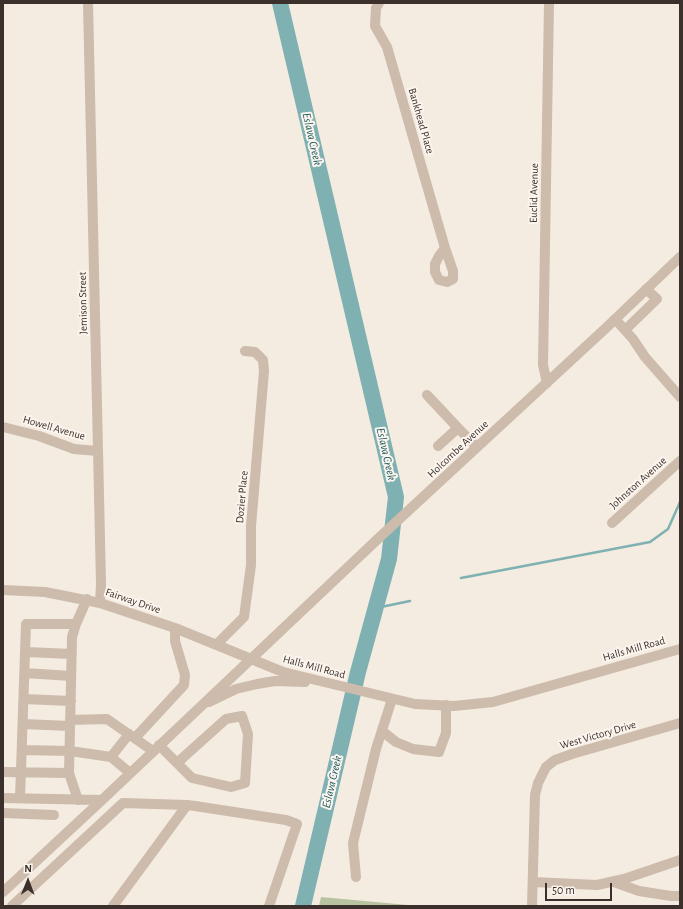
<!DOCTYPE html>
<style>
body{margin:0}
#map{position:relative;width:683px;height:909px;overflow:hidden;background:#f4ebe1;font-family:"Alegreya Sans",sans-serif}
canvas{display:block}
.frame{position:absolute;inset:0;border:4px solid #3b302b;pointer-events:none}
.north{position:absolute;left:8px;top:861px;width:40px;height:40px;-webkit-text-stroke:3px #fbf5ee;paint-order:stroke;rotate:1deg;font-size:11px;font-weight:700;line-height:16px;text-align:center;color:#3b302b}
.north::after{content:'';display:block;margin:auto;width:14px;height:18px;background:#3b302b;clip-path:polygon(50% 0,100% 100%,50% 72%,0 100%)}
.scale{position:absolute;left:545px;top:883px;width:67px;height:18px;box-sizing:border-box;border:2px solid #3b302b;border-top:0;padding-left:5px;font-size:12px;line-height:14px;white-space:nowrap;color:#3b302b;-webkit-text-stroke:3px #fbf5ee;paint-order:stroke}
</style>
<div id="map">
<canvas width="683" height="909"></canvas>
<div class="frame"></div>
<div class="north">N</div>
<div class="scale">50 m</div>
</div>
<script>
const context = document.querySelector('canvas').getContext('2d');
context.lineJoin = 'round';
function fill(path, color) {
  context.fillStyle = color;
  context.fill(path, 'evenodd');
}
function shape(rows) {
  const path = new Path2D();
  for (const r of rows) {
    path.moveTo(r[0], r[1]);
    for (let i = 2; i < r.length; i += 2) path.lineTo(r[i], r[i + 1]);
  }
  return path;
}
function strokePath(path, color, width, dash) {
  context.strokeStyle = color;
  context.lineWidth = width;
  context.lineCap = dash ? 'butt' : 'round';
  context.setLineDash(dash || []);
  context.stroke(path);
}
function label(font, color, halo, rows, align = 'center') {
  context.font = font + ' "Alegreya Sans",sans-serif';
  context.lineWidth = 4;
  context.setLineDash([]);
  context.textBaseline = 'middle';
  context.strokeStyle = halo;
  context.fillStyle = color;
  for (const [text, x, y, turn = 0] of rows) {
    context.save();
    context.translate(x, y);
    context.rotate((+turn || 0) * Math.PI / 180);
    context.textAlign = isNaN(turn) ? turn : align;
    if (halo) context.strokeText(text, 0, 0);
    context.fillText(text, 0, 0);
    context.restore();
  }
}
fill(shape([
 [321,897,419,906,319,906]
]), '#b8c4a0');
strokePath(shape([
 [461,578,650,542,668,529,680,502],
 [376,608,410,601]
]), '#7fb0b2', 2.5);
strokePath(shape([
 [280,3,396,497,389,559,358,672,303,906]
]), '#7fb0b2', 16);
strokePath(shape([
 [88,3,101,584,100,603],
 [379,3,376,8,375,26,387,47,445,248,453,271,453,279,447,282,439,280,435,272,435,264,439,256,445,248],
 [615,319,633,339,645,357,680,397],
 [625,330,657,299,646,289],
 [547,383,543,365,549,3],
 [427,395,458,428],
 [3,427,39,436,74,449,98,451],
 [438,446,458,428,477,447],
 [612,523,680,461],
 [3,590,45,592,100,603,175,628,283,672,415,704,454,706,493,702,680,649],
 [216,645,244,617,251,565,251,526,264,371,263,360,255,352,245,351],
 [26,652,72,654],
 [25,673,71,676],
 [24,699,71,701],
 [209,702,236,689,257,684,275,681,305,682],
 [70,720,107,719,153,751],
 [23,724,70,726],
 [382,731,396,742,413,749,439,752,446,733,446,705],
 [129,734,111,757,130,773],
 [135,738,184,685,185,675,175,641,175,628],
 [159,745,192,778,231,787,245,783,248,734,242,716,226,719,177,763],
 [22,750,70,751,111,757],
 [3,772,69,773],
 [3,798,102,800],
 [20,798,26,624,76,624],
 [78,800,69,773,72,637,76,624,87,599],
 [3,813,54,815],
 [356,877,353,843,376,749,392,699],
 [533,882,597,885,624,879,680,860],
 [614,882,639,891,671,896,680,896],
 [3,892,102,800,382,535,607,327,680,257],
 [12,906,123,803,187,805],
 [113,906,187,805,195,806,286,820,297,824,269,906],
 [532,906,535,795,538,783,546,767,555,760,572,754,680,723]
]), '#cdbbac', 10);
label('11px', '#3b302b', '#fbf5ee', [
 ["Bankhead Place",421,121,74],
 ["Euclid Avenue",534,193,-89],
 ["Jemison Street",83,303,-91],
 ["Howell Avenue",54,428,16],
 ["Holcombe Avenue",458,449,-43],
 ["Johnston Avenue",638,483,-42],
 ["Dozier Place",242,497,-85],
 ["Fairway Drive",133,601,19],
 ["Halls Mill Road",634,649,-16],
 ["Halls Mill Road",314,667,15],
 ["West Victory Drive",598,735,-16]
]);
label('italic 12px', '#1f5a5e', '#fbf5ee', [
 ["Eslava Creek",312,139,77],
 ["Eslava Creek",386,454,77],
 ["Eslava Creek",332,782,-77]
]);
</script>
